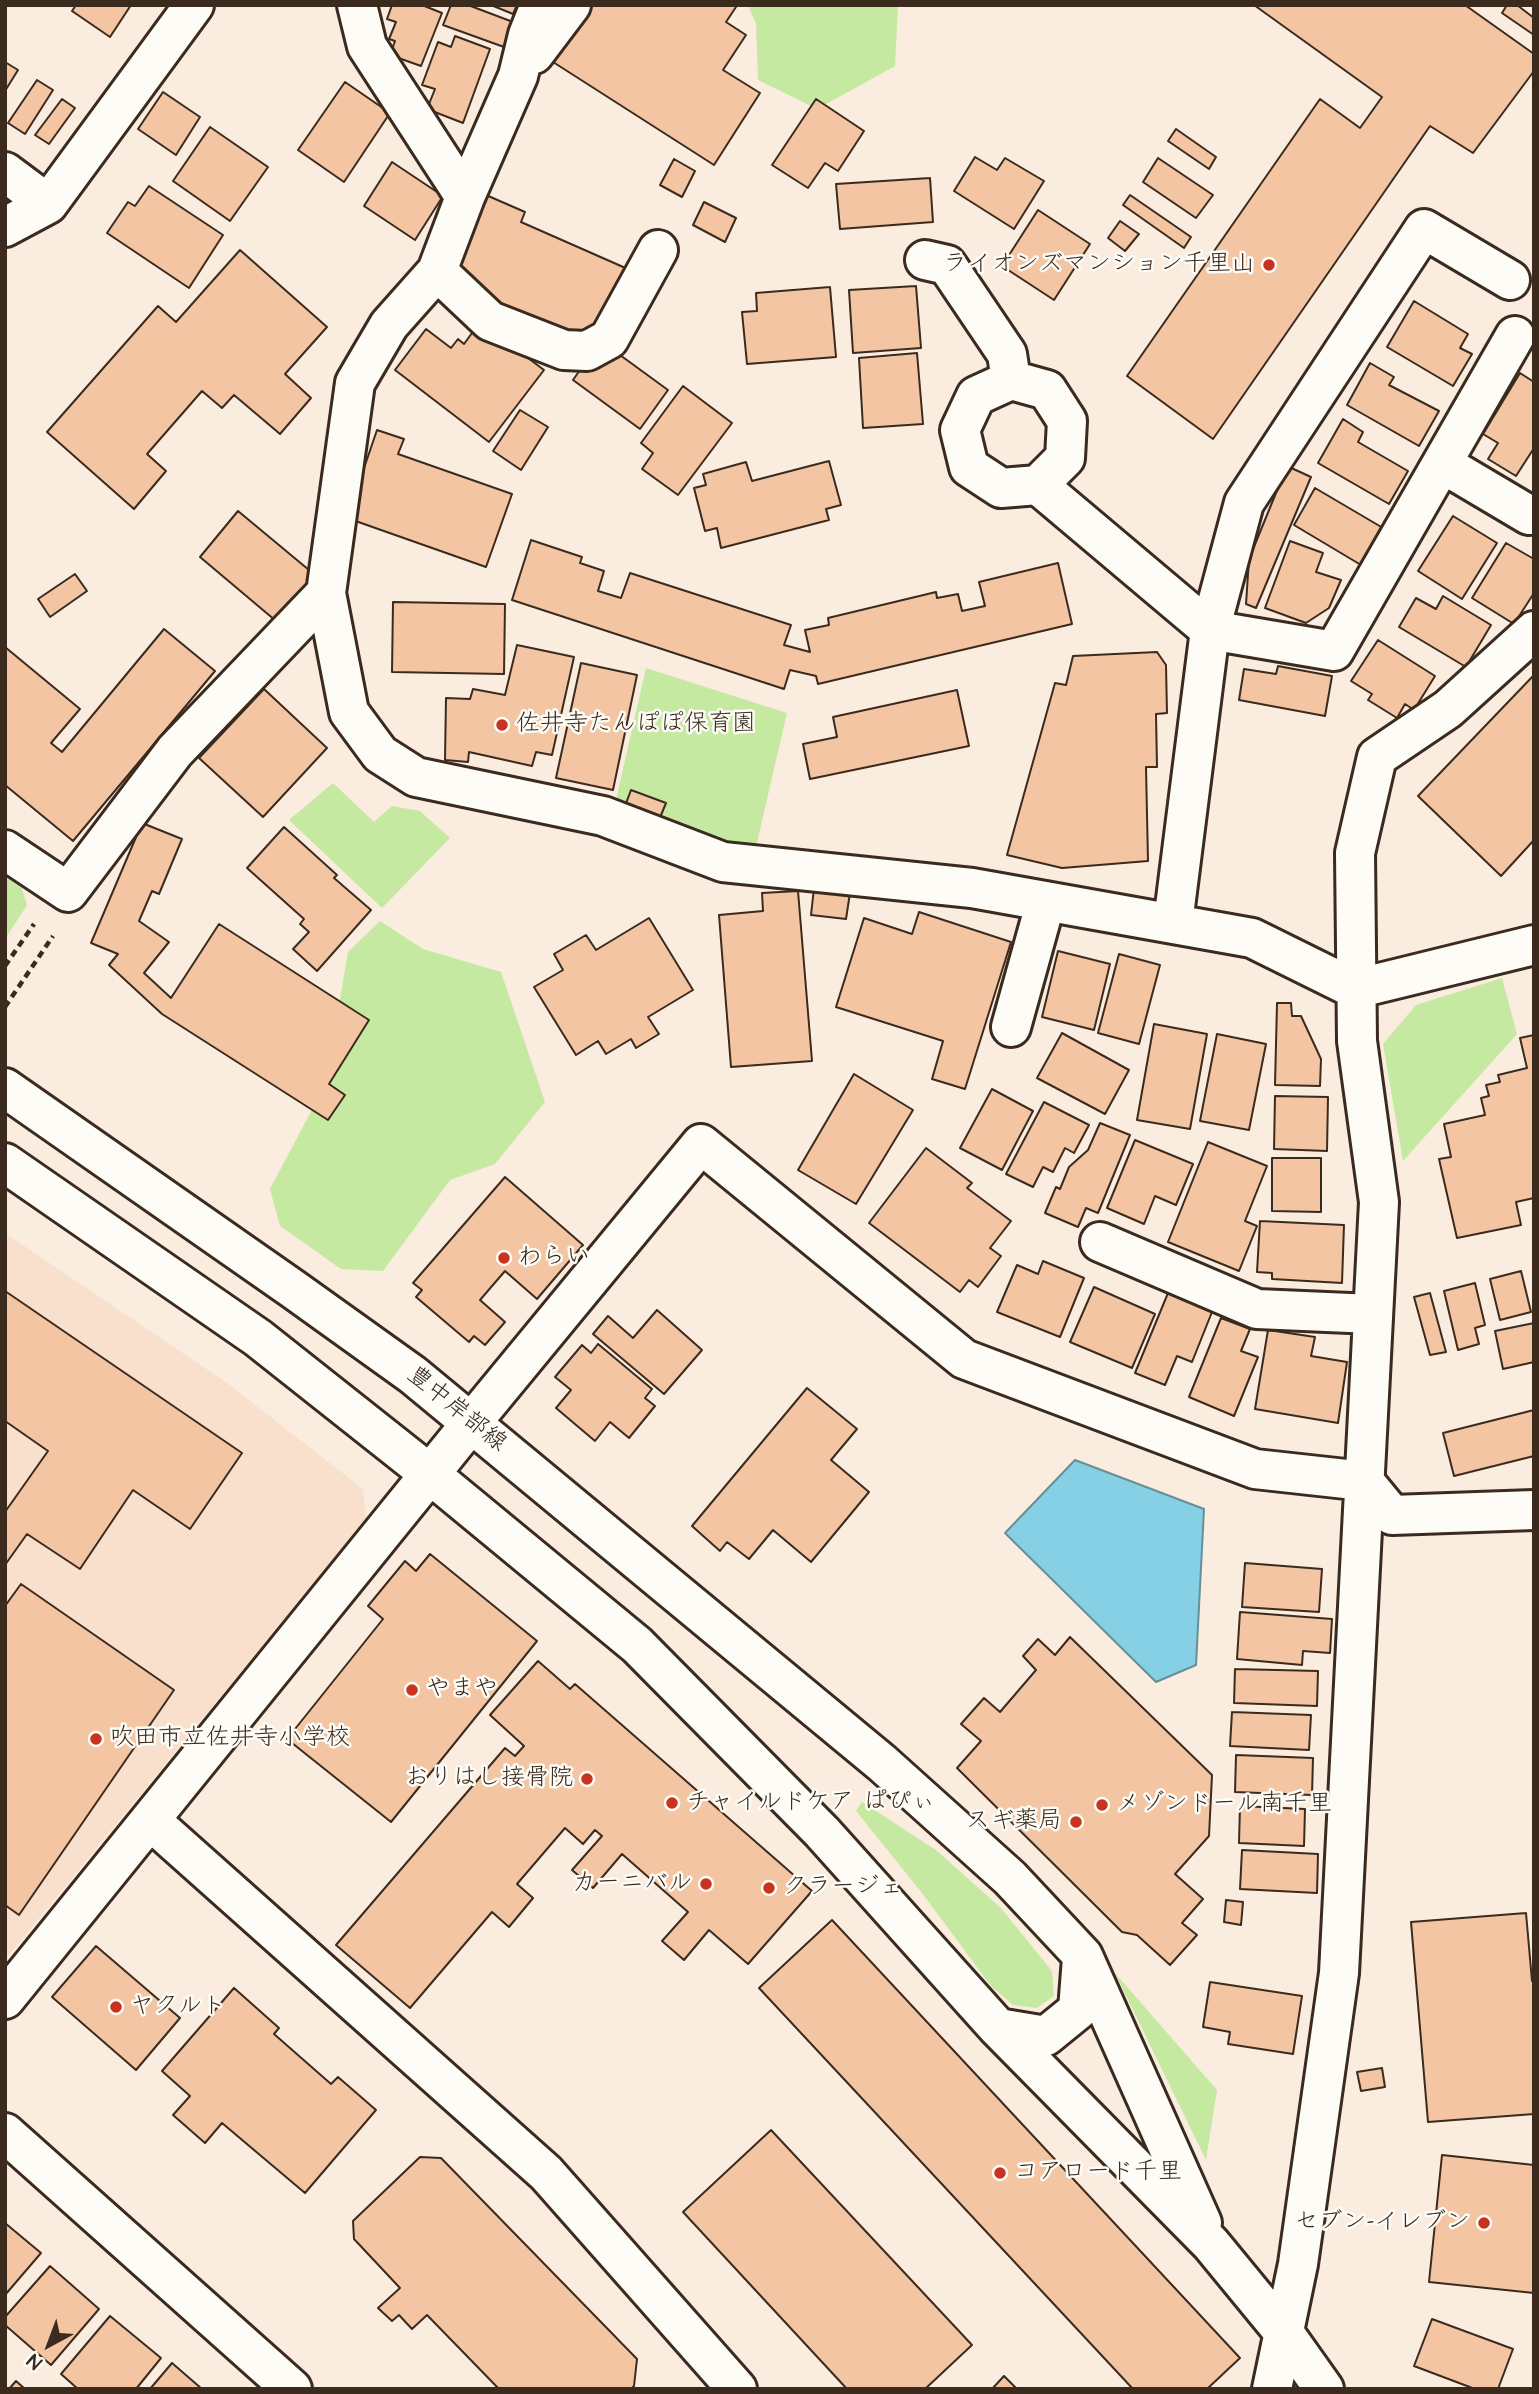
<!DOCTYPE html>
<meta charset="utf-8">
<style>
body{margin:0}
#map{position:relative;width:1539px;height:2394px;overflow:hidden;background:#faecde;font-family:"Architects Daughter",sans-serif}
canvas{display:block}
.frame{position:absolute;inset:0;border:7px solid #3b2a1e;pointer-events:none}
.north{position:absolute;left:14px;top:2310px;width:70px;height:70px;-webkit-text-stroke:5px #fdfcf7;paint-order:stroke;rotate:221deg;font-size:19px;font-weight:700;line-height:28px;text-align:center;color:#3b2a1e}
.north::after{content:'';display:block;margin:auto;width:24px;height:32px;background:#3b2a1e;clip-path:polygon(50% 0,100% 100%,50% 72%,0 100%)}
</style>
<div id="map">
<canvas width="1539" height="2394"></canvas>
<div class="frame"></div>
<div class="north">N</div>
</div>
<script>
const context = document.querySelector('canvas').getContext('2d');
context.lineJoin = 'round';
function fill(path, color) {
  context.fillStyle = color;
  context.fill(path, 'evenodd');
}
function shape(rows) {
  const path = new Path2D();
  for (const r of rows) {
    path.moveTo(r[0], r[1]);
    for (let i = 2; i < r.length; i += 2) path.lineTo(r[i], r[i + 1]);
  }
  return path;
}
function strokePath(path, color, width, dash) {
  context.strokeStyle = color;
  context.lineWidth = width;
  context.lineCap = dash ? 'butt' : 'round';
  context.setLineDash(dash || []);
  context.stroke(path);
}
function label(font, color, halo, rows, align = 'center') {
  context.font = font + ' "Architects Daughter","Klee One",sans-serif';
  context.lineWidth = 5;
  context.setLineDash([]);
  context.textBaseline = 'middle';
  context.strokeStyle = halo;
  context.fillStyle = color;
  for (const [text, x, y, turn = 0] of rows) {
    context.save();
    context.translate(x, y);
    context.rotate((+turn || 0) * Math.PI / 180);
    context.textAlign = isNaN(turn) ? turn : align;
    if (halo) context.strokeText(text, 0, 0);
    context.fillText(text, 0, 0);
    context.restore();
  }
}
fill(shape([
 [5,1233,227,1383,363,1489,366,1519,5,1960]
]), '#f8e0cc');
fill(shape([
 [748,5,898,5,895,66,817,109,758,80,756,24],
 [646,668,787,713,755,851,725,850,614,809],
 [333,783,374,822,392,806,420,811,450,838,382,908,289,820],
 [5,875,21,886,27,905,5,939],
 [380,921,423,949,501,972,545,1102,495,1164,450,1180,383,1271,341,1269,280,1226,270,1189,350,1038,337,1017,348,952],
 [1502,978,1517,1034,1403,1161,1383,1044,1416,1005],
 [862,1802,936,1850,1000,1907,1052,1971,1054,1996,1037,2008,1013,2005,991,1986,922,1893,856,1811],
 [1115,1973,1217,2090,1206,2160]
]), '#c6e9a2');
const water = shape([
 [1075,1460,1204,1509,1196,1665,1156,1682,1005,1533,1075,1460]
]);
fill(water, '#86d0e6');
strokePath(water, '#688e96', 2);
const building = shape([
 [76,5,131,5,110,37,72,11,76,5],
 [392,5,422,5,442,13,421,66,390,55,395,41,389,39,396,22,387,19,392,5],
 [451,5,468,5,513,22,504,47,443,25,451,5],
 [491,5,517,5,513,14,491,5],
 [590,5,733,5,736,7,726,22,746,35,723,70,760,93,714,165,553,62,590,5],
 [1254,5,1465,5,1534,54,1534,71,1473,153,1430,126,1213,439,1127,376,1320,99,1360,128,1382,97,1254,5],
 [1507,5,1517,5,1534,18,1534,35,1502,13,1507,5],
 [455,36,490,49,463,123,427,109,435,89,422,85,438,42,451,47,455,36],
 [5,62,18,70,5,91,5,62],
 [37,80,53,90,25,134,8,123,37,80],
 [345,82,390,113,344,182,298,150,345,82],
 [163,92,200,117,176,155,138,129,163,92],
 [62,99,75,108,49,144,35,135,62,99],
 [816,99,864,131,838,171,825,163,808,188,772,165,816,99],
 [210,127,268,167,230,221,173,181,210,127],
 [1176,129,1216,157,1209,169,1168,141,1176,129],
 [975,157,997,170,1005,158,1044,181,1014,229,954,191,975,157],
 [1158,158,1213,195,1196,218,1143,182,1158,158],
 [674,159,695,171,682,197,660,185,674,159],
 [392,162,443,196,415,240,364,206,392,162],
 [930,178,933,222,840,229,836,184,930,178],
 [149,186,223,235,189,288,107,233,128,202,135,206,149,186],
 [486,195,525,212,521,222,630,270,606,325,576,345,500,311,455,266,486,195],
 [1130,195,1191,237,1184,248,1123,205,1130,195],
 [704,202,736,218,725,242,693,225,704,202],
 [1038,210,1090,244,1054,300,1002,266,1038,210],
 [1120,221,1139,234,1125,251,1108,238,1120,221],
 [240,250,327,327,285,374,311,398,280,434,234,395,222,408,202,391,147,454,166,471,134,509,47,432,158,306,176,322,240,250],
 [916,286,921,348,853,353,849,290,916,286],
 [830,287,836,357,747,364,742,312,757,311,756,293,830,287],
 [1414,301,1468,334,1460,348,1472,354,1453,386,1387,347,1414,301],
 [480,322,544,370,489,442,395,370,426,329,451,348,458,339,464,344,480,322],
 [609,347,668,390,640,429,573,380,589,357,609,347],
 [917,353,923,424,863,428,859,358,917,353],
 [1370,363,1394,377,1389,385,1439,411,1419,446,1347,405,1370,363],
 [1520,373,1534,382,1534,448,1516,476,1488,459,1498,443,1483,434,1520,373],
 [683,386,732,423,678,495,642,469,653,453,641,443,683,386],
 [520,410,548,427,521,470,493,451,520,410],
 [1343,419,1363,432,1358,442,1408,471,1389,504,1318,463,1343,419],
 [377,430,404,439,398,454,512,494,486,567,347,518,377,430],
 [829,461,841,505,826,509,829,520,721,548,717,528,705,531,694,488,706,485,703,474,746,462,752,481,829,461],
 [1287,466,1311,477,1256,608,1246,604,1249,559,1287,466],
 [1315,488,1383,528,1361,565,1294,525,1315,488],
 [238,511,315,575,276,621,200,557,238,511],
 [1453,516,1497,543,1462,599,1418,571,1453,516],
 [531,540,582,557,580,563,604,571,598,591,621,598,630,573,791,625,784,645,810,652,805,630,829,625,828,618,936,592,937,598,958,594,962,611,985,606,979,582,1058,563,1072,624,818,684,816,676,790,670,784,689,512,600,531,540],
 [1290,541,1323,553,1316,572,1341,580,1329,608,1306,623,1265,608,1290,541],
 [1506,543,1534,559,1534,593,1514,624,1472,598,1506,543],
 [75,574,87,591,50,617,38,599,75,574],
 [1443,596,1491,625,1466,667,1399,627,1416,598,1436,609,1443,596],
 [393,602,505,604,504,674,392,672,393,602],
 [164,629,215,671,73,841,5,785,5,647,80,709,51,743,62,752,164,629],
 [1378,640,1435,676,1414,710,1405,704,1397,718,1368,700,1372,694,1351,681,1378,640],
 [517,645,574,657,552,755,536,752,532,766,469,752,468,762,445,760,446,698,470,699,473,689,505,695,517,645],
 [1157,652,1166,665,1167,713,1156,714,1157,767,1146,767,1148,861,1062,868,1007,855,1055,683,1066,685,1073,656,1157,652],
 [581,663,637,675,613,790,556,778,581,663],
 [1278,666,1332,676,1325,716,1239,700,1244,669,1276,674,1278,666],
 [1534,675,1534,840,1501,876,1418,796,1534,675],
 [264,689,327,748,263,817,199,758,264,689],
 [957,690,969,746,810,779,803,744,837,737,833,717,957,690],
 [631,790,666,803,659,820,625,806,631,790],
 [142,823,182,839,159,894,152,891,139,921,169,942,144,973,171,998,219,924,369,1020,329,1084,345,1095,328,1120,162,1014,109,965,118,954,91,943,142,823],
 [284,827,337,875,334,878,371,910,317,971,293,949,309,932,300,924,304,919,247,868,284,827],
 [814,888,850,893,846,919,811,915,814,888],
 [798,891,812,1061,731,1067,719,915,763,911,762,893,798,891],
 [919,912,1011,942,965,1089,932,1079,943,1041,836,1007,864,918,912,934,919,912],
 [649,918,693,990,648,1017,659,1034,636,1048,631,1039,606,1054,598,1041,576,1055,534,987,563,970,554,954,586,935,596,950,649,918],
 [1058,951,1110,964,1094,1030,1042,1017,1058,951],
 [1119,954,1160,965,1139,1044,1098,1033,1119,954],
 [1277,1003,1291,1003,1292,1016,1301,1016,1321,1059,1320,1086,1275,1085,1277,1003],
 [1154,1024,1207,1034,1190,1129,1137,1120,1154,1024],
 [1062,1033,1129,1070,1105,1114,1037,1078,1062,1033],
 [1217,1034,1266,1044,1249,1130,1200,1121,1217,1034],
 [1534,1035,1534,1198,1516,1202,1521,1225,1457,1238,1439,1159,1451,1157,1444,1124,1485,1115,1481,1098,1489,1096,1486,1085,1500,1082,1498,1075,1527,1068,1520,1038,1534,1035],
 [854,1074,913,1110,856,1204,798,1170,854,1074],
 [992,1089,1033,1111,1002,1170,960,1148,992,1089],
 [1275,1096,1328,1097,1327,1151,1274,1149,1275,1096],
 [1044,1102,1089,1125,1074,1153,1065,1148,1053,1172,1043,1167,1033,1187,1006,1174,1044,1102],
 [1100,1123,1130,1135,1098,1213,1086,1208,1078,1227,1045,1213,1056,1187,1060,1189,1069,1167,1088,1150,1100,1123],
 [1135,1140,1193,1164,1176,1205,1155,1196,1144,1224,1107,1208,1135,1140],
 [1208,1142,1267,1166,1245,1221,1257,1226,1239,1271,1168,1242,1208,1142],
 [926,1148,972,1183,967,1188,1011,1221,990,1248,1001,1256,978,1287,969,1280,960,1292,869,1223,926,1148],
 [1272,1158,1321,1158,1321,1212,1272,1211,1272,1158],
 [505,1177,583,1245,537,1299,505,1271,480,1300,505,1322,485,1345,474,1336,469,1342,416,1297,422,1290,413,1283,505,1177],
 [1260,1221,1344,1225,1342,1283,1272,1279,1272,1273,1257,1272,1260,1221],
 [1043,1261,1084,1278,1060,1337,997,1312,1017,1265,1038,1274,1043,1261],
 [1521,1271,1531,1312,1500,1320,1490,1279,1521,1271],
 [1475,1283,1485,1325,1475,1328,1479,1344,1458,1350,1444,1291,1475,1283],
 [1094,1287,1155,1314,1132,1368,1070,1342,1094,1287],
 [5,1291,242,1453,190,1529,133,1490,80,1569,27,1534,5,1565,5,1512,48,1451,5,1421,5,1291],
 [1168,1293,1212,1312,1192,1362,1177,1356,1165,1385,1135,1373,1168,1293],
 [1430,1293,1446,1352,1430,1355,1414,1297,1430,1293],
 [657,1310,702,1350,664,1394,593,1334,608,1316,633,1338,657,1310],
 [1221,1318,1250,1329,1241,1351,1258,1357,1234,1416,1189,1397,1221,1318],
 [1534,1323,1534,1362,1503,1369,1495,1331,1534,1323],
 [1268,1330,1315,1337,1311,1356,1347,1362,1338,1423,1255,1409,1268,1330],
 [598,1344,652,1389,645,1398,655,1406,629,1438,610,1422,595,1441,556,1408,571,1390,555,1377,582,1345,591,1353,598,1344],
 [807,1388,857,1429,831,1460,869,1492,811,1562,773,1530,749,1559,727,1542,720,1551,692,1526,807,1388],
 [1534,1410,1534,1456,1454,1476,1443,1433,1534,1410],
 [430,1554,537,1641,391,1822,287,1739,383,1619,368,1606,405,1561,416,1571,430,1554],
 [1245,1563,1322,1569,1319,1612,1242,1607,1245,1563],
 [21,1584,174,1690,19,1915,5,1905,5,1606,21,1584],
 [1240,1612,1332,1619,1330,1653,1303,1651,1302,1665,1237,1659,1240,1612],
 [1070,1637,1212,1775,1209,1836,1175,1874,1203,1899,1182,1923,1197,1935,1170,1965,1137,1935,1122,1932,957,1768,981,1741,961,1724,984,1698,1000,1712,1036,1670,1023,1656,1038,1639,1055,1655,1070,1637],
 [538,1661,570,1689,575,1684,812,1891,748,1964,709,1930,684,1960,662,1941,688,1912,622,1854,593,1888,572,1870,602,1836,595,1830,583,1844,565,1828,517,1884,533,1898,509,1927,492,1912,410,2008,336,1945,505,1748,515,1756,524,1746,490,1715,538,1661],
 [1235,1669,1318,1671,1317,1706,1234,1703,1235,1669],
 [1232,1712,1311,1715,1309,1750,1230,1746,1232,1712],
 [1236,1755,1313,1758,1312,1795,1235,1792,1236,1755],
 [1240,1806,1305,1809,1304,1846,1239,1843,1240,1806],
 [1242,1850,1318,1854,1317,1893,1240,1889,1242,1850],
 [1226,1900,1243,1902,1241,1925,1224,1922,1226,1900],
 [1526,1913,1532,1981,1534,1980,1534,2114,1428,2122,1411,1922,1526,1913],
 [832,1920,1240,2358,1207,2389,1133,2389,759,1988,832,1920],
 [96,1946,180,2018,136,2070,52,1997,96,1946],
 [1210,1982,1302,1996,1293,2054,1228,2044,1230,2032,1203,2027,1210,1982],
 [234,1988,279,2028,274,2034,331,2084,338,2077,376,2110,305,2193,222,2123,205,2143,173,2115,190,2096,162,2071,234,1988],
 [1382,2068,1385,2087,1361,2091,1357,2072,1382,2068],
 [771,2130,972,2345,925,2389,847,2389,683,2212,771,2130],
 [1442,2155,1534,2165,1534,2293,1429,2282,1442,2155],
 [420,2157,441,2158,637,2359,634,2386,631,2389,499,2389,427,2315,412,2329,399,2315,392,2321,378,2308,400,2288,354,2239,353,2221,420,2157],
 [5,2223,41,2253,5,2295,5,2223],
 [50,2266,99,2309,51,2365,5,2325,5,2317,50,2266],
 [110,2316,161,2358,136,2389,78,2389,61,2374,110,2316],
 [1432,2319,1513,2349,1498,2389,1475,2389,1414,2366,1432,2319],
 [172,2363,202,2389,150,2389,172,2363],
 [1004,2376,1017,2389,992,2389,1004,2376],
 [16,2381,25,2389,9,2389,16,2381]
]);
fill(building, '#f3c5a2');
strokePath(building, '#3b2a1e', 2);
const minor = shape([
 [357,5,367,46,465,197],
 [540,5,528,35,518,76,465,197,437,271,389,325,355,383,326,593,349,712,380,754,416,777,603,816,723,862,972,888,1252,938,1355,989,1534,945],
 [534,54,571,5],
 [5,172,48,204],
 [5,227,48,204,194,5],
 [925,260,947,265,1007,354,1011,380],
 [437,271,490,321,564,350,587,351,609,339,658,250],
 [1443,464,1529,515],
 [1038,485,1065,458,1067,421,1047,390,1011,380,976,396,960,430,969,467,1001,488,1038,485,1210,630,1334,651,1515,336],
 [5,850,68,892,175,751,326,593],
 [1173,923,1210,630,1244,503,1424,229,1510,280],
 [1011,1027,1046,901],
 [5,1088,293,1289,413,1375,882,1763,1010,1878,1083,1956,1202,2223],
 [5,1163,258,1338,431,1475,637,1645,822,1832,998,2028,1211,2244,1285,2334,1324,2389],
 [1100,1242,1257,1309,1373,1314],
 [151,1821,546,2173,737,2389],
 [5,1999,472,1422,701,1144,964,1359,1255,1469,1364,1481,1392,1515,1534,1510],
 [998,2028,1046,2036,1078,2010,1082,1958],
 [5,2133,292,2389],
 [1272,2389,1298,2264,1339,1973,1379,1202,1357,1041,1355,853,1377,757,1448,709,1534,631]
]);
strokePath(minor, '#3b2a1e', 44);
strokePath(shape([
 [5,966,34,924],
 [5,1007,53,936]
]), '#3b2a1e', 4.5, [7, 5]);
strokePath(minor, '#fdfcf7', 38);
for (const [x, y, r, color] of [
 [1269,265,7,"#c8321e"],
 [502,725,7,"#c8321e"],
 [504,1258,7,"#c8321e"],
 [412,1690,7,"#c8321e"],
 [96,1739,7,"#c8321e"],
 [587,1779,7,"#c8321e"],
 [672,1803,7,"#c8321e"],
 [1102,1805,7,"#c8321e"],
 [1076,1822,7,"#c8321e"],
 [706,1884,7,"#c8321e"],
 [769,1888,7,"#c8321e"],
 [116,2007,7,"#c8321e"],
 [1000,2173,7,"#c8321e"],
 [1484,2223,7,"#c8321e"]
]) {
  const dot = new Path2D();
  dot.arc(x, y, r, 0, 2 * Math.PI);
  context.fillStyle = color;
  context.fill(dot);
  strokePath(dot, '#fdfcf7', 2.5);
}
label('24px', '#3b2a1e', '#fdfcf7', [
 ["ライオンズマンション千里山",1255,265,"right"],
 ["佐井寺たんぽぽ保育園",516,725],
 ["わらい",518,1258],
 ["やまや",426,1690],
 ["吹田市立佐井寺小学校",110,1739],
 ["おりはし接骨院",573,1779,"right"],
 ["チャイルドケア ぱぴぃ",686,1803],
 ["メゾンドール南千里",1116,1805],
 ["スギ薬局",1062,1822,"right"],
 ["カーニバル",692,1884,"right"],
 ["クラージェ",783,1888],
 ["ヤクルト",130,2007],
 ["コアロード千里",1014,2173],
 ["セブン-イレブン",1470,2223,"right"]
], 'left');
label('24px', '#3b2a1e', '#fdfcf7', [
 ["豊中岸部線",456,1410,39]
]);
</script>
